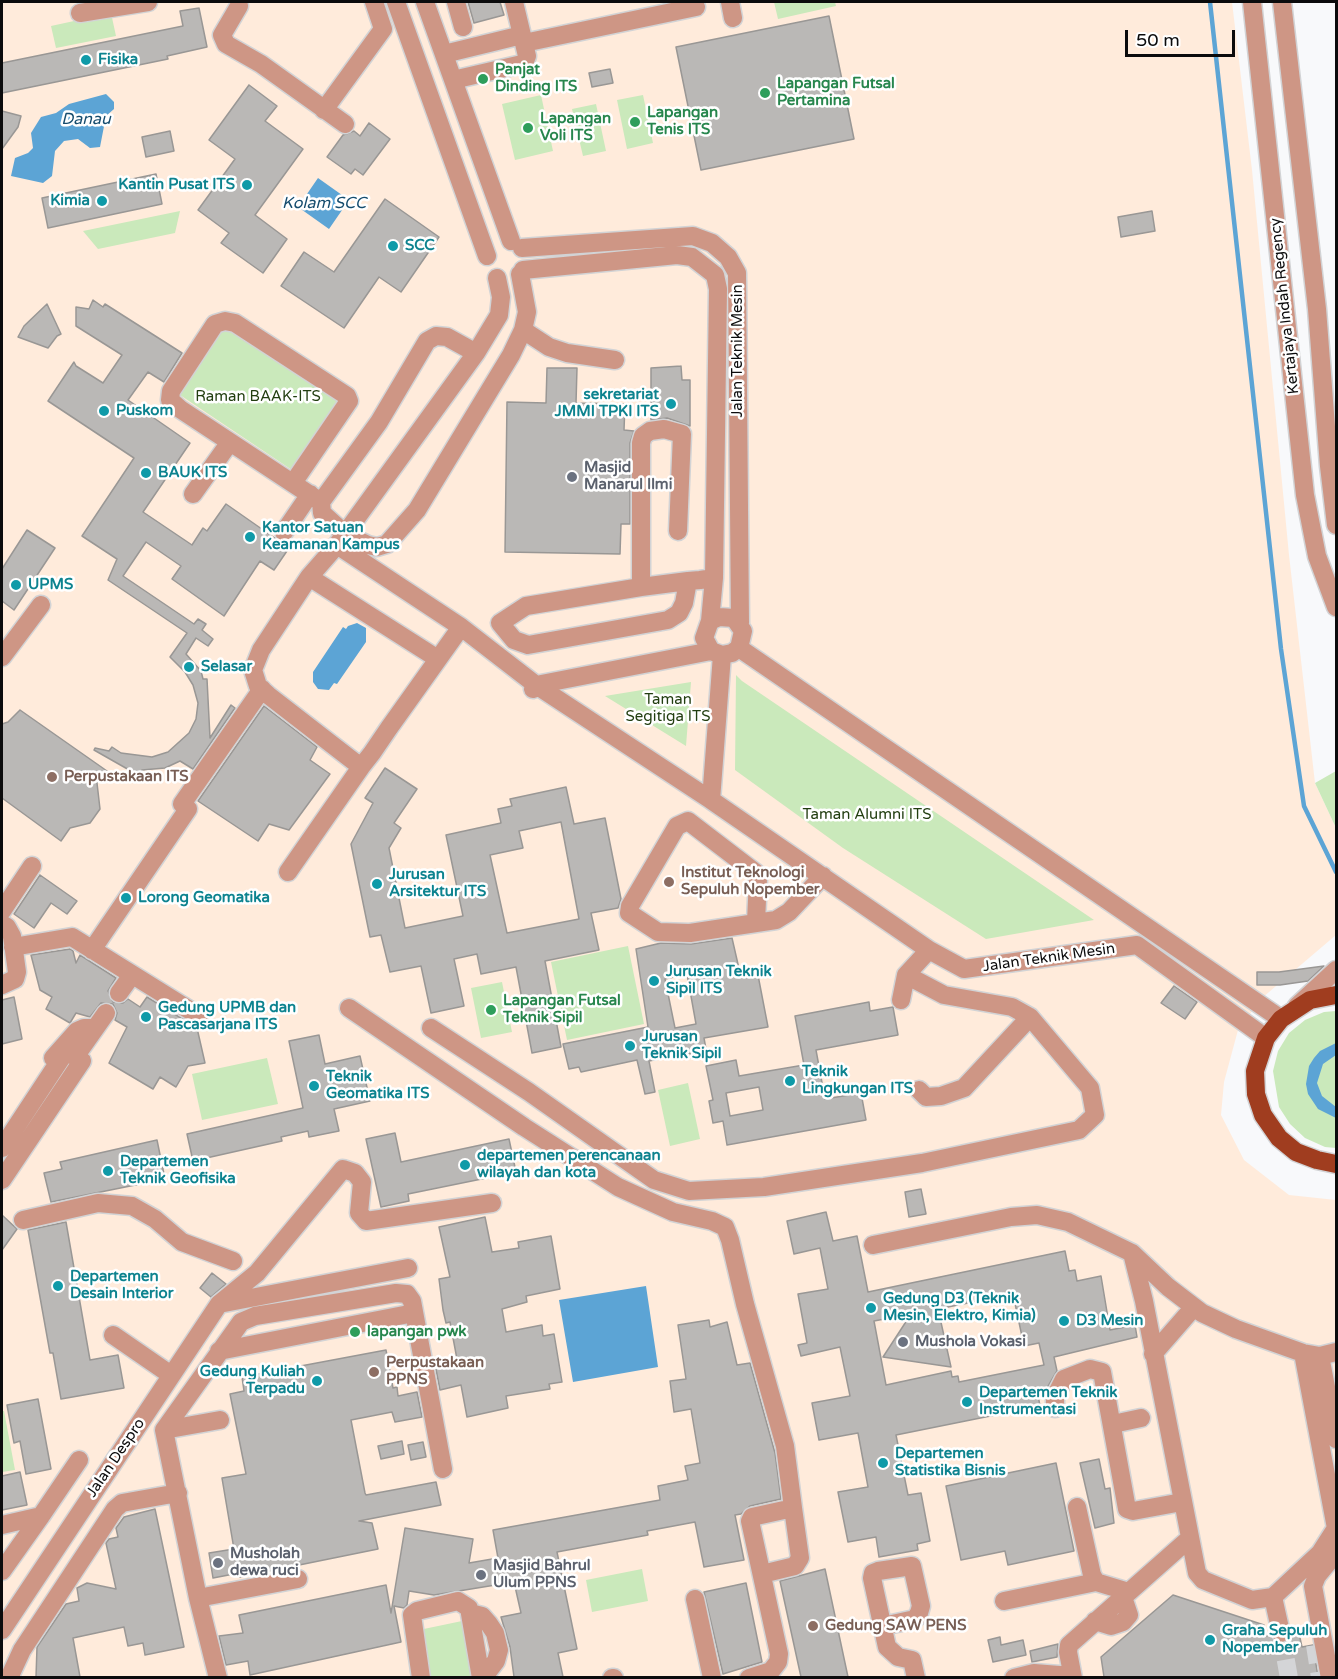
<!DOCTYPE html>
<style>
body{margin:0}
#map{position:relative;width:1338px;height:1679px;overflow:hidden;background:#f8f9fb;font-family:"Varela Round",sans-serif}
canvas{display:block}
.frame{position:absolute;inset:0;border:3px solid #0b0b0c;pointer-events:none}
.scale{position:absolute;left:1125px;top:30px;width:110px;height:27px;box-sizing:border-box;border:3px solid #0b0b0c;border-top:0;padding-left:8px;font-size:18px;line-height:21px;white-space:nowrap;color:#0b0b0c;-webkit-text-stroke:4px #fff;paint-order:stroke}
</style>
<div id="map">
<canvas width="1338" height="1679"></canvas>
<div class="frame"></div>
<div class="scale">50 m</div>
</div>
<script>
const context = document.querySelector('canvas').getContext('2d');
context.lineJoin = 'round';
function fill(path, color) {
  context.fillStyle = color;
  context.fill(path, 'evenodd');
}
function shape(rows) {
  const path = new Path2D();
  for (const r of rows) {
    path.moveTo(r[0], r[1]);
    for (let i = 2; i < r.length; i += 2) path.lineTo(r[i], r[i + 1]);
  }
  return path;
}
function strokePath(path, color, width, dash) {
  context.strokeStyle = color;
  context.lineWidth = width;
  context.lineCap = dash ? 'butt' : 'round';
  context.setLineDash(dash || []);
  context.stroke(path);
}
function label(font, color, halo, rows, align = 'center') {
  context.font = font + ' "Varela Round",sans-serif';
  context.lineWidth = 5;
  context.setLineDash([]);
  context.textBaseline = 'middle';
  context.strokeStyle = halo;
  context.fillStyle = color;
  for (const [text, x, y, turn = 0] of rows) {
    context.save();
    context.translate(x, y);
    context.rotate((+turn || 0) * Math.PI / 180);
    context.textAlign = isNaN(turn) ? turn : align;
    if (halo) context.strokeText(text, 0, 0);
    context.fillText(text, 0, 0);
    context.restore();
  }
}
fill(shape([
 [2,2,1232,2,1252,170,1289,555,1315,783,1336,828,1336,935,1262,998,1238,1030,1224,1082,1221,1115,1244,1160,1289,1195,1336,1200,1336,1677,2,1678]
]), '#ffebdb');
fill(shape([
 [774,2,835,2,836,6,778,19],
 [111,13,116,36,56,48,51,26],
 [541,95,553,151,515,160,502,104],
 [643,95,653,143,627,149,617,100],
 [596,104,606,151,583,156,572,109],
 [180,211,175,233,98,249,83,231],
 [225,323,340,400,292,470,177,393],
 [736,675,742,681,1094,920,986,939,843,848,735,770],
 [691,682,686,746,605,696],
 [1336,771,1336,828,1315,783],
 [628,946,644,1024,567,1040,551,962],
 [502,982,512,1032,481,1038,471,988],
 [1336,1011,1336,1148,1325,1147,1305,1138,1290,1124,1279,1107,1273,1071,1278,1051,1289,1033,1305,1020,1324,1012],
 [267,1058,278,1104,202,1120,192,1074],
 [688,1083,700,1139,670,1146,658,1090],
 [2,1411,4,1411,15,1470,2,1472],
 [642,1569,648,1601,592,1612,586,1580],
 [462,1621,474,1677,429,1677,419,1630]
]), '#cae9bb');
fill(shape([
 [106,94,114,102,114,109,106,116,100,147,90,148,78,139,64,141,55,151,52,176,43,183,11,176,15,158,28,153,33,148,31,133,41,117,56,113,69,104],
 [318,178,349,200,329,229,298,207],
 [357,623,366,628,366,642,337,684,334,683,329,690,318,689,313,682,313,672,343,627,346,629,348,626],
 [1336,1043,1336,1055,1323,1064,1317,1083,1322,1096,1336,1107,1336,1118,1318,1109,1308,1094,1306,1084,1309,1066,1314,1058,1320,1051],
 [646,1286,658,1367,573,1382,559,1300]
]), '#5ca4d5');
strokePath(shape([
 [1210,2,1281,649,1304,806,1336,872]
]), '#5ca4d5', 4.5);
const building = shape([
 [468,2,500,2,504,15,474,23,468,2],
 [199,8,207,47,167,56,168,59,2,93,2,63,183,26,180,11,199,8],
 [829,16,854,139,701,170,676,47,829,16],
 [610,69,613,83,592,87,589,73,610,69],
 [249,85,277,106,265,121,303,149,255,215,287,239,263,273,221,243,229,233,198,210,235,159,209,140,249,85],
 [2,111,21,116,18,127,2,149,2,111],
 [369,123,390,139,363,175,355,169,351,174,327,157,343,135,354,131,360,136,369,123],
 [170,131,174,151,146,157,142,137,170,131],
 [156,174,162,204,48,228,42,198,156,174],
 [385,199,439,237,401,292,379,277,344,328,281,286,304,252,334,272,385,199],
 [1152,211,1155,231,1121,237,1118,217,1152,211],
 [93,300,103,307,105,304,182,353,164,382,148,372,128,400,190,443,143,512,192,545,203,528,207,531,226,504,289,548,274,570,260,561,224,616,172,579,181,566,146,542,123,576,194,624,198,619,206,624,202,630,213,639,208,646,196,638,186,654,201,671,203,679,207,679,210,738,231,705,235,708,193,769,180,761,165,768,142,770,138,775,94,750,95,748,109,751,112,747,121,753,152,757,168,752,189,733,196,719,198,703,193,685,185,672,170,657,187,633,108,580,117,559,82,536,134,458,48,401,74,362,76,366,103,383,122,355,76,326,76,307,89,309,93,300],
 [47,304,61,334,57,336,48,348,18,337,24,326,47,304],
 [681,366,682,380,690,380,690,426,667,418,651,420,651,368,681,366],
 [547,368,577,368,576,403,625,404,624,430,634,431,630,443,630,524,621,524,620,554,505,552,507,402,546,403,547,368],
 [27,530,55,548,14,610,2,601,2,569,27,530],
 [264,706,317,747,310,760,330,774,289,830,269,824,258,841,198,801,264,706],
 [20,710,107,771,97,783,100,809,90,823,70,828,61,841,2,798,2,724,8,722,20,710],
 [385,768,417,789,394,823,401,828,389,848,405,928,463,916,446,835,501,823,498,809,512,806,510,799,566,787,574,824,605,818,621,899,618,908,591,913,599,950,545,961,561,1047,532,1053,516,967,481,974,477,954,454,959,464,1006,431,1013,421,966,390,972,381,935,370,937,351,844,373,803,365,798,385,768],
 [561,822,579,919,507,933,490,855,523,848,519,831,561,822],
 [40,875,77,901,67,914,51,903,34,928,14,914,40,875],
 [732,938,740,973,757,970,768,1027,704,1038,707,1055,691,1058,690,1053,649,1061,655,1092,645,1094,637,1060,581,1072,579,1067,569,1069,563,1044,648,1027,636,949,661,943,691,944,732,938],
 [687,974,696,1024,675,1028,665,979,687,974],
 [70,949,73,951,76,963,80,955,116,978,108,991,113,1002,123,1003,128,999,140,1007,147,997,197,1028,205,1063,188,1066,176,1087,160,1077,153,1089,109,1063,127,1027,115,1020,117,1013,113,1004,101,1003,90,1017,76,1013,70,1023,46,1009,52,997,40,990,31,955,70,949],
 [1324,966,1308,981,1280,985,1257,985,1257,972,1279,972,1324,966],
 [1174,986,1197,1002,1185,1019,1161,1003,1174,986],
 [14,997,22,1039,2,1044,2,1000,14,997],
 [869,1002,870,1011,893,1007,898,1035,816,1050,825,1099,861,1093,866,1120,727,1145,723,1121,713,1123,709,1101,713,1100,706,1066,736,1060,739,1076,804,1065,795,1016,869,1002],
 [759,1087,763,1110,730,1116,726,1093,759,1087],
 [319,1035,325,1064,360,1056,370,1101,334,1109,339,1131,309,1137,308,1131,281,1137,282,1141,193,1161,187,1134,303,1108,289,1041,319,1035],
 [395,1133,401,1162,509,1139,516,1172,408,1194,409,1201,381,1207,366,1139,395,1133],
 [157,1140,165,1179,51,1202,44,1173,62,1169,60,1162,157,1140],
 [921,1189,926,1214,909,1217,905,1192,921,1189],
 [826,1212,833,1241,857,1236,868,1292,1065,1251,1069,1271,1075,1270,1077,1281,1101,1276,1110,1330,1135,1325,1137,1337,1054,1357,1057,1371,1047,1388,1037,1390,1040,1406,896,1435,908,1495,921,1493,930,1541,917,1544,918,1550,879,1557,876,1537,848,1542,838,1492,868,1487,858,1433,819,1440,812,1403,850,1396,840,1347,801,1356,798,1345,807,1343,798,1294,828,1289,820,1248,794,1254,787,1221,826,1212],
 [1013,1294,1024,1346,1039,1343,1044,1365,959,1382,958,1376,952,1377,951,1371,886,1385,874,1321,911,1314,883,1357,951,1367,938,1309,1013,1294],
 [2,1215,17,1229,2,1250,2,1215],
 [485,1217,492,1252,519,1248,518,1242,551,1236,560,1289,526,1296,527,1302,502,1309,506,1332,542,1325,543,1336,554,1334,562,1382,549,1384,550,1389,506,1396,508,1408,467,1417,461,1385,440,1390,435,1364,457,1359,450,1322,446,1323,443,1310,439,1279,450,1277,439,1227,485,1217],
 [66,1222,90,1360,118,1355,124,1388,61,1399,53,1353,50,1353,28,1230,66,1222],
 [212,1273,226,1284,211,1297,200,1288,212,1273],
 [709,1320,710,1327,727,1322,737,1365,750,1363,775,1453,781,1499,750,1506,741,1514,735,1515,744,1560,704,1567,695,1522,647,1531,648,1535,557,1552,577,1649,558,1653,563,1677,514,1677,510,1647,501,1617,521,1613,514,1582,434,1595,409,1591,407,1605,404,1608,394,1606,401,1642,250,1675,248,1661,226,1665,219,1636,243,1633,239,1615,386,1585,391,1613,405,1528,473,1539,469,1563,498,1558,493,1530,660,1500,658,1486,688,1480,685,1466,700,1463,691,1409,674,1412,670,1381,686,1379,678,1325,709,1320],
 [386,1350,393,1388,397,1387,398,1396,417,1392,422,1417,395,1422,392,1412,351,1420,365,1493,366,1495,436,1482,441,1505,359,1521,372,1523,378,1549,240,1577,239,1573,213,1578,209,1553,234,1549,222,1478,246,1474,230,1394,244,1391,242,1377,386,1350],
 [38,1399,51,1469,26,1474,20,1441,14,1443,7,1405,38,1399],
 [402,1441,404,1454,381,1459,378,1446,402,1441],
 [423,1442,426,1457,411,1460,408,1445,423,1442],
 [1099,1459,1105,1489,1110,1488,1114,1523,1095,1528,1080,1463,1099,1459],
 [1056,1463,1074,1551,1008,1565,1005,1551,961,1560,946,1486,1056,1463],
 [20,1472,27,1505,2,1510,2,1476,20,1472],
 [155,1509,184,1647,145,1655,143,1643,128,1646,124,1627,73,1638,80,1677,36,1677,37,1647,66,1604,79,1601,77,1588,87,1583,116,1589,106,1543,109,1539,118,1537,116,1528,124,1517,155,1509],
 [825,1569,848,1677,801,1677,780,1581,825,1569],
 [746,1583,762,1662,723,1674,704,1592,746,1583],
 [1173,1595,1264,1625,1266,1636,1270,1635,1278,1644,1288,1642,1292,1631,1298,1629,1302,1647,1313,1645,1318,1677,1104,1677,1101,1657,1173,1595],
 [1000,1637,1001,1645,1023,1640,1026,1655,993,1662,988,1640,1000,1637],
 [1058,1644,1057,1657,1032,1662,1030,1651,1058,1644]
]);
fill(building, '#bab8b6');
strokePath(building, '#999795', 1.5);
strokePath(shape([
 [1281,1633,1289,1678],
 [1315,1645,1320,1677]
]), '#d4d5d7', 18, [18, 9]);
const minor = shape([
 [396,2,487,256],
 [425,2,511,241],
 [456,2,463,27],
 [730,2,733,18],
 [1252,2,1305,495,1317,556,1336,607],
 [1282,2,1317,309,1329,466,1336,525],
 [239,6,222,35,226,44,261,64,345,124],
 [80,13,148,2],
 [524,43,696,7],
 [444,54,522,35],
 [453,80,522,64,525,61,527,56,514,2],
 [324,110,383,29,374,2],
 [522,248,693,236,712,243,728,257,737,273,740,623],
 [523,270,677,255,692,257,715,275,718,289,714,578,710,621,704,638,711,651,722,655,732,653,739,648,743,631,734,618,719,617,710,621],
 [523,330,549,347,567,353,615,360],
 [476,353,447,337,436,336,427,341,379,422,321,502,322,513,345,534,368,545,377,547,387,544,417,510,511,355,523,330,527,312,520,274],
 [293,483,349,401,347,396,235,323,225,321,215,324,171,391,170,400,180,409,321,502],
 [193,494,230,442],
 [284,532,310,494],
 [337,545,461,627,536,685,711,800],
 [309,577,337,545,476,353,499,315,501,297,497,278],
 [688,581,684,603,679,613,668,620,528,645,514,640,500,623,526,606,641,587,688,581,700,580,714,578],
 [641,587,641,443,643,436,650,431,664,429,682,434,678,531],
 [739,648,1281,1019],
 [722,655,711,800,929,950,964,969,1137,945,1266,1038],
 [2,657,41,605],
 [438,659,309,577,261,650,253,670,258,686,268,695,361,767,372,753,389,728,461,627],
 [533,689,536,685,711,651],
 [288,872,361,767],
 [2,911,32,866],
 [756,922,758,878,756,873,688,821,677,826,630,906,629,913,658,932,690,933,776,920,789,912,823,876],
 [2,924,7,927,12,936,17,972,15,979,2,985],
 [13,947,72,937,199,1016],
 [92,950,188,809,182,804,262,689],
 [119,993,132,975],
 [901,1000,906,975],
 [1297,1006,1336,970],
 [349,1008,524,1127,618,1187,673,1212,712,1221,725,1227,730,1240,745,1304,785,1446,793,1508,752,1517,750,1521,779,1654,778,1662,771,1671,749,1678],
 [431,1028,529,1092,654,1180,689,1191,764,1187,922,1163,1079,1130,1095,1115,1090,1088,1030,1017,1012,1007,944,995,906,975,929,950],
 [75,1057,106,1013],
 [53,1058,77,1031,84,1028,95,1028],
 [919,1090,926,1097,941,1096,964,1088,1030,1017],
 [2,1148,66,1051,82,1061,2,1180],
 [23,1220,98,1203,132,1206,155,1219,182,1242,233,1261],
 [873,1245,1011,1217,1037,1215,1068,1222,1132,1253,1168,1287,1202,1313,1236,1329,1303,1353,1320,1356,1336,1352],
 [1132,1253,1144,1301,1197,1573,1203,1580,1252,1600,1273,1597,1320,1553,1336,1528,1303,1353],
 [219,1304,408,1268],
 [113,1335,171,1375],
 [219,1351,414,1313],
 [1153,1354,1194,1307],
 [1320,1356,1336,1439],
 [1055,1408,1055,1397,1064,1379,1090,1369,1102,1372,1127,1509,1133,1511,1182,1502],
 [1113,1424,1141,1418],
 [164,1430,220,1420],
 [1077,1507,1092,1575,1096,1582,1129,1592],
 [2,1525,41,1516,79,1460],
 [2,1571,41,1516],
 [762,1574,795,1566,800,1558,793,1508],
 [1273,1597,1281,1633],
 [198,1598,298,1579],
 [695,1599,712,1678],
 [1004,1601,1096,1582],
 [470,1613,482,1616,489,1624,495,1633,499,1650,496,1661,483,1678],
 [1095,1621,1111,1626,1123,1622,1129,1615,1123,1597],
 [883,1626,915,1619,919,1613,921,1606,912,1566,878,1571,873,1573,872,1578,887,1647,898,1657,912,1660,916,1678],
 [2,1630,219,1304,257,1273,343,1169,355,1173,362,1182,359,1213,366,1221,492,1203],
 [9,1678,22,1650,115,1509,122,1503,178,1493],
 [218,1678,198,1598,164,1430,241,1322,255,1316,396,1293,407,1294,412,1301,443,1469],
 [421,1678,412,1615,417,1611,458,1601,469,1608,481,1678],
 [612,1678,614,1678],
 [1014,1678,1034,1673,1072,1676],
 [1073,1678,1068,1652,1069,1645,1190,1538],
 [1330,1678,1313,1586,1317,1576,1336,1553]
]);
const major = shape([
 [1336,995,1310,1000,1281,1019,1266,1038,1255,1071,1256,1094,1263,1115,1279,1138,1296,1152,1317,1160,1336,1164]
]);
strokePath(minor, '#d2d3d5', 21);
strokePath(major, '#d2d3d5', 21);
strokePath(minor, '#ce9685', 18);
strokePath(major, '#a03d1f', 18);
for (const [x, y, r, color] of [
 [86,60,6,"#0f9aa8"],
 [483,79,6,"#2e9e5b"],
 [765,93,6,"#2e9e5b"],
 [635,122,6,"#2e9e5b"],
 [528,128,6,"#2e9e5b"],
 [247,185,6,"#0f9aa8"],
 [102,201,6,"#0f9aa8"],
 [393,246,6,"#0f9aa8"],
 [671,404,6,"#0f9aa8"],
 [104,411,6,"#0f9aa8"],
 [146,473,6,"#0f9aa8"],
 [572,477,6,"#6b7280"],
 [250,537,6,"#0f9aa8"],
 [16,585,6,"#0f9aa8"],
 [189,667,6,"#0f9aa8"],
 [52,777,6,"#8d6e63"],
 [669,882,6,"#8d6e63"],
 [377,884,6,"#0f9aa8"],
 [126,898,6,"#0f9aa8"],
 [654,981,6,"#0f9aa8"],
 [491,1010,6,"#2e9e5b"],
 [146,1017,6,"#0f9aa8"],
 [630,1046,6,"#0f9aa8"],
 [790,1081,6,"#0f9aa8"],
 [314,1086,6,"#0f9aa8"],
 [465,1165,6,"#0f9aa8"],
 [108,1171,6,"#0f9aa8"],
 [58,1286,6,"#0f9aa8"],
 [871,1308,6,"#0f9aa8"],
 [1064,1321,6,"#0f9aa8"],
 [355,1332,6,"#2e9e5b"],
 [903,1342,6,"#6b7280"],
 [374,1372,6,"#8d6e63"],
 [317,1381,6,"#0f9aa8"],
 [967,1402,6,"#0f9aa8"],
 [883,1463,6,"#0f9aa8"],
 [218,1563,6,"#6b7280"],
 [481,1575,6,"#6b7280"],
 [813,1626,6,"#8d6e63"],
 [1210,1640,6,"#0f9aa8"]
]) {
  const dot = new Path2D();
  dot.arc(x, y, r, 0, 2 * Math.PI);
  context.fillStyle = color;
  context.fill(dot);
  strokePath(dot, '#fff', 2);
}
label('bold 15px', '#0d838f', '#fff', [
 ["Fisika",98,60],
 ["Kantin Pusat ITS",235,185,"right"],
 ["Kimia",90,201,"right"],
 ["SCC",405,246],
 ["sekretariat",659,395,"right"],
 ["JMMI TPKI ITS",659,412,"right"],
 ["Puskom",116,411],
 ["BAUK ITS",158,473],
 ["Kantor Satuan",262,528],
 ["Keamanan Kampus",262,545],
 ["UPMS",28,585],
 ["Selasar",201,667],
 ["Jurusan",389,875],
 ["Arsitektur ITS",389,892],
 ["Lorong Geomatika",138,898],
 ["Jurusan Teknik",666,972],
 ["Sipil ITS",666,989],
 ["Gedung UPMB dan",158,1008],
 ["Pascasarjana ITS",158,1025],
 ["Jurusan",642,1037],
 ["Teknik Sipil",642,1054],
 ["Teknik",802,1072],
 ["Lingkungan ITS",802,1089],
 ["Teknik",326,1077],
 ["Geomatika ITS",326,1094],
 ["departemen perencanaan",477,1156],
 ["wilayah dan kota",477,1173],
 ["Departemen",120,1162],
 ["Teknik Geofisika",120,1179],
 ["Departemen",70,1277],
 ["Desain Interior",70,1294],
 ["Gedung D3 (Teknik",883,1299],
 ["Mesin, Elektro, Kimia)",883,1316],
 ["D3 Mesin",1076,1321],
 ["Gedung Kuliah",305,1372,"right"],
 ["Terpadu",305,1389,"right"],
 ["Departemen Teknik",979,1393],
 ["Instrumentasi",979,1410],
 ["Departemen",895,1454],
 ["Statistika Bisnis",895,1471],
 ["Graha Sepuluh",1222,1631],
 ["Nopember",1222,1648]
], 'left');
label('bold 15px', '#27864d', '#fff', [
 ["Panjat",495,70],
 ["Dinding ITS",495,87],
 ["Lapangan Futsal",777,84],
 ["Pertamina",777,101],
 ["Lapangan",647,113],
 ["Tenis ITS",647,130],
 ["Lapangan",540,119],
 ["Voli ITS",540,136],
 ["Lapangan Futsal",503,1001],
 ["Teknik Sipil",503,1018],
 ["lapangan pwk",367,1332]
], 'left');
label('15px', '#0b0b0c', '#fff', [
 ["Kertajaya Indah Regency",1285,306,-96],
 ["Jalan Teknik Mesin",738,351,-90],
 ["Jalan Teknik Mesin",1049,958,-8],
 ["Jalan Despro",116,1458,-56]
]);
label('15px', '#223e10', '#fff', [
 ["Raman BAAK-ITS",258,397],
 ["Taman",668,700],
 ["Segitiga ITS",668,717],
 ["Taman Alumni ITS",867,815]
]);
label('bold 15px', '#5b616d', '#fff', [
 ["Masjid",584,468],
 ["Manarul Ilmi",584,485],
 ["Mushola Vokasi",915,1342],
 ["Musholah",230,1554],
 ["dewa ruci",230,1571],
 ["Masjid Bahrul",493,1566],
 ["Ulum PPNS",493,1583]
], 'left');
label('bold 15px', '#785e54', '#fff', [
 ["Perpustakaan ITS",64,777],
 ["Institut Teknologi",681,873],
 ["Sepuluh Nopember",681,890],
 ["Perpustakaan",386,1363],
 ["PPNS",386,1380],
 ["Gedung SAW PENS",825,1626]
], 'left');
label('italic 16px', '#154c6e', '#fff', [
 ["Danau",86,120],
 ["Kolam SCC",324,204]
]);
</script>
